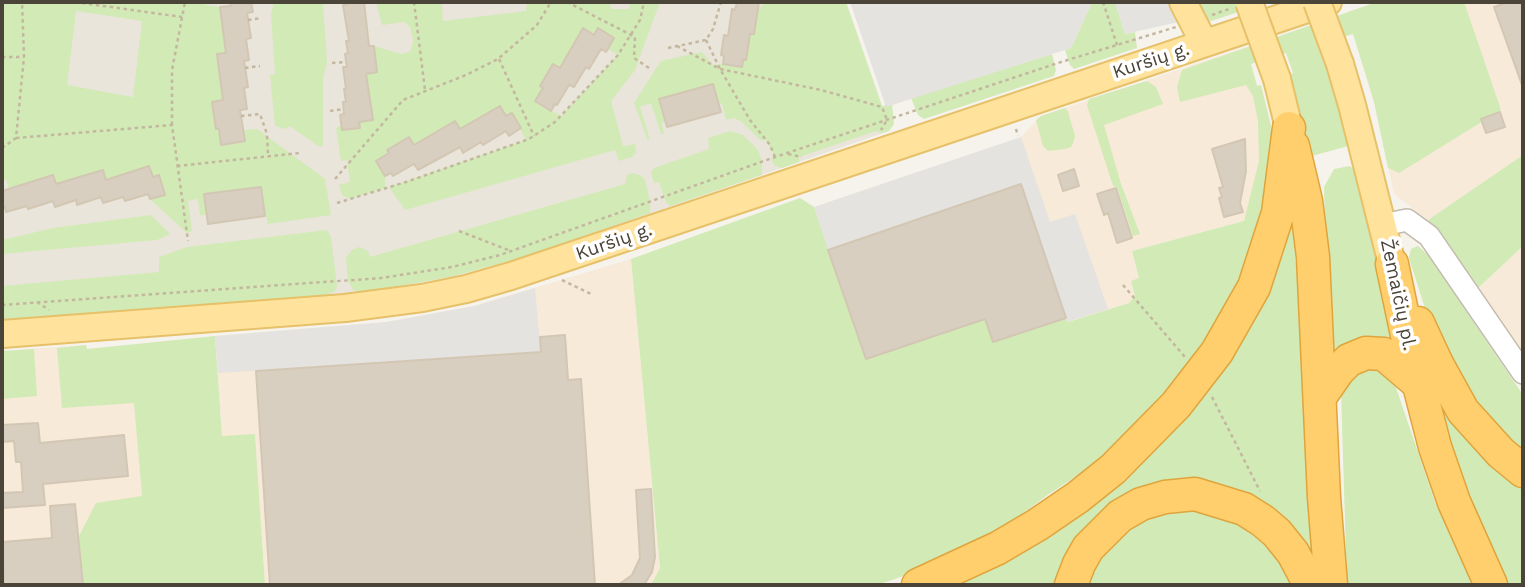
<!DOCTYPE html>
<meta charset="utf-8">
<style>
body{margin:0}
#map{position:relative;width:1525px;height:587px;overflow:hidden;background:#f6f3ec;font-family:"Work Sans",sans-serif}
canvas{display:block}
.frame{position:absolute;inset:0;border:4px solid #4b4439;pointer-events:none}
</style>
<div id="map">
<canvas width="1525" height="587"></canvas>
<div class="frame"></div>
</div>
<script>
const context = document.querySelector('canvas').getContext('2d');
context.lineJoin = 'round';
function fill(path, color) {
  context.fillStyle = color;
  context.fill(path, 'evenodd');
}
function shape(rows) {
  const path = new Path2D();
  for (const r of rows) {
    path.moveTo(r[0], r[1]);
    for (let i = 2; i < r.length; i += 2) path.lineTo(r[i], r[i + 1]);
  }
  return path;
}
function strokePath(path, color, width, dash) {
  context.strokeStyle = color;
  context.lineWidth = width;
  context.lineCap = dash ? 'butt' : 'round';
  context.setLineDash(dash || []);
  context.stroke(path);
}
function label(font, color, halo, rows, align = 'center') {
  context.font = font + ' "Work Sans",sans-serif';
  context.lineWidth = 7;
  context.setLineDash([]);
  context.textBaseline = 'middle';
  context.strokeStyle = halo;
  context.fillStyle = color;
  for (const [text, x, y, turn = 0] of rows) {
    context.save();
    context.translate(x, y);
    context.rotate((+turn || 0) * Math.PI / 180);
    context.textAlign = isNaN(turn) ? turn : align;
    if (halo) context.strokeText(text, 0, 0);
    context.fillText(text, 0, 0);
    context.restore();
  }
}
fill(shape([
 [2,2,846,2,882,106,886,106,889,131,527,256,454,276,363,293,227,307,2,321]
]), '#eae5da');
fill(shape([
 [1377,2,1523,2,1523,155,1428,220,1394,194,1374,102,1347,12],
 [1246,47,1257,86,1261,85,1271,126,1244,221,1132,251,1139,278,1135,296,1129,303,1067,322,1065,318,993,342,985,319,866,359,829,250,800,198,814,207,1021,137,1041,116],
 [1523,246,1523,356,1477,289],
 [631,259,660,569,651,585,265,585,255,435,222,436,215,336,386,322,431,314,474,306],
 [86,345,87,349,130,345,142,496,79,536,83,585,2,585,2,351]
]), '#f7ead8');
fill(shape([
 [2,2,205,2,205,5,220,7,226,53,217,55,223,100,212,102,216,129,219,129,221,144,244,141,243,130,257,129,325,179,331,215,268,224,260,187,205,194,207,215,200,215,198,199,188,201,192,231,187,233,150,199,164,195,159,175,153,177,149,167,106,180,56,185,53,175,9,189,6,179,2,180],
 [76,11,142,21,133,97,67,85],
 [274,2,323,2,327,63,323,78,323,146,318,146,290,126,286,129,275,126,270,75,275,74,271,14],
 [376,2,442,2,443,21,526,11,527,2,610,2,611,9,629,9,630,2,660,2,635,70,611,101,623,146,635,144,636,153,632,157,619,161,615,150,405,210,389,187,526,140,512,113,506,116,499,106,461,132,454,121,432,134,416,148,409,137,376,161,385,176,385,188,350,199,342,195,339,185,350,182,347,160,341,161,336,128,342,125,360,128,359,122,373,120,369,94,363,74,377,72,374,46,401,54,411,51,413,40,410,27,404,22,382,25],
 [598,28,614,38,608,49,618,55,561,116,536,102,543,88,540,85,553,64,563,70,583,29,594,35],
 [763,2,846,2,882,106,892,104,894,124,889,131,882,133,876,131,799,157,799,162,782,168,775,166,771,159,775,157,766,140,760,140,742,122,734,118,726,120,722,103,719,104,713,84,659,99,665,121,662,123,664,134,661,134,651,103,640,107,650,140,647,139,634,103,661,61,702,52,713,65,746,60,750,34,754,34,758,7,762,7],
 [1092,2,1115,2,1125,34,1135,32,1137,48,1074,69,1070,65,1065,50,1071,48],
 [1193,2,1269,2,1208,22],
 [1377,2,1464,2,1501,110,1399,173,1388,168,1374,102,1353,34,1319,44,1325,62,1329,61,1352,145,1312,156,1289,75,1293,73,1286,53,1251,64,1257,86,1261,85,1271,126,1274,152,1271,202,1225,316,1169,389,1107,456,1046,496,997,533,912,573,877,585,651,585,660,568,631,259,800,198,814,207,866,359,985,319,993,342,1066,318,1068,322,1129,303,1135,296,1131,281,1139,278,1132,251,1244,221,1259,161,1258,121,1253,96,1246,85,1180,102,1177,87,1182,70],
 [1052,54,1056,70,1054,76,924,119,918,115,911,98],
 [1147,81,1156,87,1163,104,1104,125,1121,184,1140,234,1133,236,1117,187,1113,186,1087,105,1089,99],
 [1065,108,1068,112,1075,136,1073,143,1071,147,1065,149,1048,151,1043,146,1036,120,1041,116],
 [730,131,743,135,758,150,762,162,762,175,670,206,666,202,659,182,654,183,651,173,654,168,709,149,708,138],
 [1523,155,1523,246,1477,289,1428,220],
 [1350,166,1361,175,1399,345,1329,359,1324,187,1334,169],
 [632,173,640,175,645,180,650,201,650,213,527,256,454,276,363,293,353,290,348,280,346,258,352,250,359,247,368,251,370,257,625,184,627,175],
 [151,215,170,234,157,240,2,254,2,240,53,228],
 [1292,224,1303,335,1306,460,1316,564,1300,542,1165,492,1065,585,935,585,1134,461,1284,226],
 [327,230,331,237,337,286,335,291,322,297,227,307,2,321,2,286,159,272,159,257,187,247],
 [1418,246,1429,256,1523,395,1523,464,1508,451,1436,343,1409,258,1411,249],
 [215,336,222,436,255,434,265,585,83,585,79,536,96,503,142,496,134,403,62,408,57,348,86,345,87,349],
 [34,349,37,396,2,399,2,351],
 [1426,367,1523,480,1523,585,1505,585,1458,481],
 [1382,368,1393,379,1435,502,1478,585,1347,585,1341,392,1353,370],
 [1166,503,1246,518,1299,585,1080,585,1106,536]
]), '#d2eab5');
fill(shape([
 [850,2,1092,2,1071,48,886,107],
 [1115,2,1169,2,1179,22,1125,34],
 [1021,137,1050,222,1075,214,1108,309,1067,322,1020,185,828,250,814,207],
 [535,288,541,352,218,373,215,336,386,322,474,306]
]), '#e5e3e0');
const building = shape([
 [230,2,251,2,253,12,247,13,251,38,246,39,249,60,244,61,248,87,244,88,247,109,240,110,245,141,221,145,219,129,216,129,212,102,223,100,217,54,226,53,220,7,231,6,230,2],
 [347,2,364,2,369,46,374,46,377,72,366,74,373,120,359,122,360,128,342,130,340,115,344,114,343,102,346,102,344,89,346,89,343,67,347,67,345,54,348,53,346,41,349,41,343,5,348,4,347,2],
 [737,2,759,2,754,34,750,34,746,60,743,60,742,67,723,64,724,56,721,55,724,35,728,36,732,9,735,10,737,2],
 [1509,2,1523,2,1522,85,1494,7,1509,2],
 [583,28,594,35,598,28,614,38,606,52,601,49,589,69,586,67,574,87,569,85,557,105,555,104,551,111,535,101,543,88,540,86,553,64,560,68,583,28],
 [713,84,721,112,667,127,659,99,713,84],
 [500,106,506,116,512,113,521,128,509,136,506,131,483,145,481,142,463,153,460,147,418,170,414,164,393,176,391,173,385,176,376,161,389,153,387,150,409,137,414,145,455,121,460,129,500,106],
 [1500,112,1505,127,1486,133,1481,119,1500,112],
 [1245,139,1246,171,1240,203,1243,212,1224,217,1219,198,1222,197,1219,188,1223,187,1212,149,1245,139],
 [149,166,153,177,159,175,165,195,150,199,148,194,125,201,123,197,103,203,101,197,77,205,76,200,55,207,53,201,28,209,27,206,6,212,5,207,2,208,2,191,53,175,56,184,103,170,106,180,149,166],
 [1074,169,1079,186,1063,191,1058,175,1074,169],
 [1021,184,1066,318,993,342,985,319,866,359,828,250,1021,184],
 [261,187,265,216,208,224,204,194,261,187],
 [1116,188,1132,238,1117,243,1108,213,1104,215,1097,194,1116,188],
 [565,335,568,380,581,379,595,585,270,585,256,371,541,352,540,337,565,335],
 [38,423,40,443,124,435,128,476,43,484,45,505,2,508,2,493,23,492,21,462,16,462,14,441,2,442,2,425,38,423],
 [651,489,655,557,652,572,644,585,618,585,632,575,640,558,636,490,651,489],
 [75,504,83,585,4,585,2,542,52,538,50,506,75,504]
]);
fill(building, '#d8cfc1');
strokePath(building, '#d3c7b4', 2);
const minor = shape([
 [1383,225,1407,220,1429,236,1523,373]
]);
const major = shape([
 [1183,2,1204,43],
 [1340,64,1352,105,1392,264],
 [1277,79,1289,128],
 [2,334,345,308,422,298,466,289,511,276,1328,2]
]);
const highway = shape([
 [1293,146,1306,201,1313,257,1324,497,1331,585],
 [1392,264,1411,354,1435,447,1454,502,1491,585],
 [1418,323,1437,364,1463,411,1501,453,1523,471],
 [1320,397,1338,371,1349,360,1366,353,1384,354,1419,384],
 [918,585,998,548,1037,525,1078,497,1113,469,1176,405,1217,352,1254,287,1278,213,1289,128],
 [1071,585,1079,564,1088,548,1120,516,1141,504,1165,497,1195,494,1244,509,1263,521,1277,533,1293,553,1310,585]
]);
strokePath(minor, '#c2bbae', 24);
strokePath(major, '#e6c16a', 30);
strokePath(highway, '#e0a43c', 35);
strokePath(shape([
 [75,2,182,17],
 [414,2,425,90],
 [567,2,635,37,634,58,649,68],
 [1103,2,1117,45],
 [1212,15,1232,8],
 [248,20,261,18],
 [706,40,720,69,750,120,770,145,775,157],
 [677,46,720,69,821,90,882,107,887,120,881,130],
 [668,48,706,40,713,29,721,2],
 [2,57,24,57],
 [499,59,534,136],
 [332,63,346,62],
 [245,68,260,66],
 [330,111,344,109],
 [241,116,260,114,267,134,268,155],
 [172,125,172,70,185,2],
 [1016,129,1018,136],
 [16,138,172,125,188,241],
 [2,148,16,138,24,57,22,2],
 [788,154,802,157],
 [177,166,300,153],
 [335,179,403,100,466,75,498,59,537,25,551,2],
 [337,203,406,182,529,139,555,122,618,55,640,20,644,2],
 [459,231,511,251],
 [562,280,591,294],
 [1123,285,1185,357],
 [37,302,49,310],
 [2,305,381,278,452,267,500,255,775,157,1061,62,1176,27],
 [1212,397,1260,491]
]), '#c4b79f', 2.5, [3.5, 3.5]);
strokePath(minor, '#fff', 21);
strokePath(major, '#ffe39c', 26);
strokePath(highway, '#ffcf6e', 32);
const majorBridge = shape([
 [1249,2,1277,79],
 [1317,2,1340,64]
]);
strokePath(majorBridge, '#e6c16a', 30, []);
strokePath(majorBridge, '#ffe39c', 26);
label('19px', '#4b4439', '#fff', [
 ["Kuršių g.",1151,61,-18],
 ["Kuršių g.",614,242,-19],
 ["Žemaičių pl.",1398,295,78]
]);
</script>
